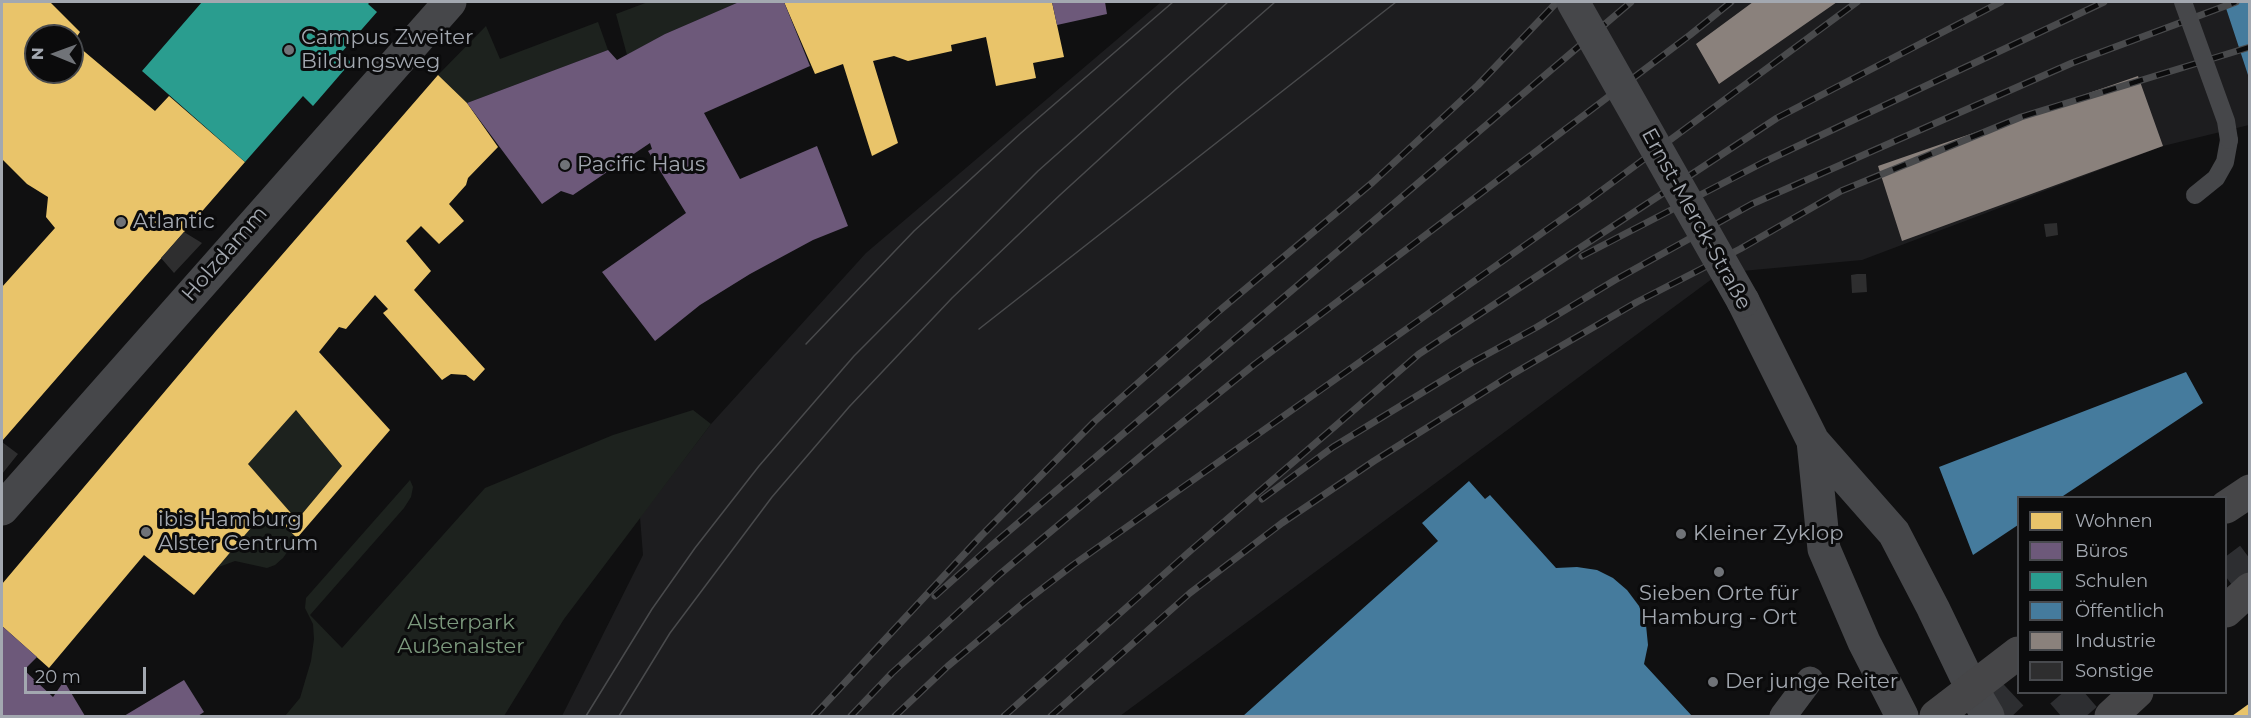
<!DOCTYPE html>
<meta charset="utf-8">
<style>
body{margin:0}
#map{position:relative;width:2251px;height:718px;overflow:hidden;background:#101011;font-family:Montserrat,sans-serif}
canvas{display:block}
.frame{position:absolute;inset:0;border:3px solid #a3a8b0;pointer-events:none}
.legend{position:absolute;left:2017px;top:496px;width:210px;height:198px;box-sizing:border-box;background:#0b0b0c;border:2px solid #484a4e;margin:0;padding:8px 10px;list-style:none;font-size:18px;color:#a3a8b0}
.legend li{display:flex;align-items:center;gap:12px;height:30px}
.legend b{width:30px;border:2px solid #484a4e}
.north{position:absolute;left:24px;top:24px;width:60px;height:60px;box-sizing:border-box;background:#0b0b0c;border:2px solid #484a4e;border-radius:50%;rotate:271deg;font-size:16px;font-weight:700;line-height:24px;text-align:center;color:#a3a8b0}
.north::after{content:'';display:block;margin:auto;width:21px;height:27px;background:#707378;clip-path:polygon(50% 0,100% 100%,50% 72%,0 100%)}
.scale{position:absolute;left:24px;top:667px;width:122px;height:27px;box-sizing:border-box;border:3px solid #a3a8b0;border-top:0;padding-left:8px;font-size:18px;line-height:21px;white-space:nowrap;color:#a3a8b0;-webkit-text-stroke:4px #0b0b0c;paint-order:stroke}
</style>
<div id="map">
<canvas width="2251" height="718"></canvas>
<div class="frame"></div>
<ul class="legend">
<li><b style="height:16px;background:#e9c46a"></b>Wohnen</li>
<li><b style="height:16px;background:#6d597a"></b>Büros</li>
<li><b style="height:16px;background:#2a9d8f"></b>Schulen</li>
<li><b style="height:16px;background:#457b9d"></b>Öffentlich</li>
<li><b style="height:16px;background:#8a817c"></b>Industrie</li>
<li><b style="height:16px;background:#2e2e2f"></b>Sonstige</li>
</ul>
<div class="north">N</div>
<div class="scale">20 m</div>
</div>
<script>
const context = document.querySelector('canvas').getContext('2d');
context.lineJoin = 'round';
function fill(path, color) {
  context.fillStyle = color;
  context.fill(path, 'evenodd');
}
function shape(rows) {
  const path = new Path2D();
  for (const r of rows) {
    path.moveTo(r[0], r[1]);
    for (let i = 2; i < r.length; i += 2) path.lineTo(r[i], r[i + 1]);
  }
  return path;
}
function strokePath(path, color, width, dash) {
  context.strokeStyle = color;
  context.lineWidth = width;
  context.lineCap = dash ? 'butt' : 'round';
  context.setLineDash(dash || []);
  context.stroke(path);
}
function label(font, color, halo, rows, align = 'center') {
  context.font = font + ' Montserrat,sans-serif';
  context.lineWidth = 6;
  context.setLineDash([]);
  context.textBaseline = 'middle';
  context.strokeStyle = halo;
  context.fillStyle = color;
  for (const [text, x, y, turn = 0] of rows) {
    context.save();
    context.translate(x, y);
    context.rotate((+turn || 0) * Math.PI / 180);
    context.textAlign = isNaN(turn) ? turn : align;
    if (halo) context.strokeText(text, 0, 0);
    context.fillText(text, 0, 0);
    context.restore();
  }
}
fill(shape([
 [1161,2,2249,2,2249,125,2163,146,1862,260,1720,273,1120,716,562,716,643,555,640,517,711,424,866,253]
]), '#1d1d1f');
fill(shape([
 [648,2,739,2,665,34,627,55,616,14],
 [598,22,608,50,467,103,438,75,486,26,500,59],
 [296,410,342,466,297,520,248,464],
 [693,410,711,424,564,619,504,716,285,716,300,698,311,661,314,639,313,624,305,608,306,598,410,480,413,487,411,497,404,508,310,615,342,648,485,488,613,435],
 [267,509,297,538,283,558,275,565,267,568,235,561,216,568]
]), '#1d221e');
fill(shape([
 [2,2,50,2,80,32,73,42,155,111,169,96,245,162,2,441,2,287,55,228,46,217,48,197,27,184,2,159],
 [36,36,72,36,72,72,36,72],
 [784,2,1052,2,1064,57,1033,63,1036,78,996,86,986,37,951,45,952,51,908,61,894,56,873,61,898,143,872,156,843,64,815,74],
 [438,75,467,103,498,147,468,178,466,185,449,204,464,221,439,244,421,226,406,241,431,271,414,290,485,369,474,381,466,375,451,374,442,380,383,313,388,309,375,295,346,329,339,327,319,352,390,430,297,538,267,509,194,595,144,555,49,668,2,626,2,584,215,332],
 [296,410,342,466,297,520,248,464],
 [2250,703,2250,716,2232,716]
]), '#e9c46a');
fill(shape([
 [739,2,784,2,810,66,704,113,740,179,817,146,848,226,813,240,750,274,700,305,655,341,602,272,686,213,648,151,652,149,650,143,573,195,561,191,542,204,467,103,608,50,617,60,665,34],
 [1052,2,1105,2,1107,14,1057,25],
 [2,626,37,657,24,670,53,697,64,681,85,716,2,716],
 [184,680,204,712,198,716,124,716]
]), '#6d597a');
fill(shape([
 [202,2,370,2,368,4,377,12,341,53,351,62,313,106,303,96,245,162,142,71]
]), '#2a9d8f');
fill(shape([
 [2224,2,2250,2,2250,78,2249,78],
 [2186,372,2203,403,2060,498,2018,498,2018,525,1973,555,1939,467],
 [1469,481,1485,499,1490,495,1556,568,1577,567,1597,570,1613,578,1627,590,1639,606,1646,625,1648,645,1644,664,1692,716,1243,716,1438,541,1422,523]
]), '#457b9d');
fill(shape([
 [1753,2,1837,2,1719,84,1696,44],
 [2138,76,2163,146,1902,241,1878,166]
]), '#8a817c');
fill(shape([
 [2057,223,2058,235,2046,237,2044,224],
 [184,232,202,243,174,273,161,258],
 [1857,274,1866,274,1867,292,1852,293,1851,275],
 [2,442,18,454,2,474]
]), '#2e2e2f');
strokePath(shape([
 [2226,577,2250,559],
 [1988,716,2018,688],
 [2061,716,2089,692]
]), '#2d2e31', 33, [33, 16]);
strokePath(shape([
 [2195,195,2216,178,2225,162,2229,140]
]), '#46474a', 18);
strokePath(shape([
 [1783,716,1810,680]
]), '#46474a', 27);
strokePath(shape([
 [2,509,450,2],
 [1972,689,1988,716]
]), '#46474a', 33);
strokePath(shape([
 [1743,301,1813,441,1894,533,1933,608,1972,689],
 [1813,441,1824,549,1864,642,1902,716]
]), '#46474a', 33);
strokePath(shape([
 [2226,507,2250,491],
 [2226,611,2250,589],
 [1936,716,2018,653],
 [2111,716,2137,692]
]), '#464648', 33);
strokePath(shape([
 [979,329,1396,2],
 [806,344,914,231,1021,133,1173,2],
 [586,716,652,609,695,548,759,466,854,356,1038,171,1228,2],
 [619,716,670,633,772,497,849,407,952,298,1060,195,1176,89,1275,2]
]), '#494a4c', 1.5);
const rail = shape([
 [1582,256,1764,162,2104,2],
 [1262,499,1333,447,1471,363,1537,327,1615,280,1752,204,2072,63,2236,2],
 [935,596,990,547,1631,2],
 [814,716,981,536,1095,421,1219,311,1372,183,1478,85,1557,2],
 [851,716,892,673,1000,574,1153,446,1255,364,1690,35,1731,2],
 [895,716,948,666,1026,601,1073,565,1586,202,1857,2],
 [1004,716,1189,552,1419,354,1777,118,2001,2],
 [1051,716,1190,593,1282,523,1374,461,1511,375,1637,302,1740,249,1841,191,2021,117,2250,47]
]);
strokePath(rail, '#494a4c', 7);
strokePath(rail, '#0b0b0c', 4.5, [14]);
strokePath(shape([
 [2183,2,2226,121,2229,140]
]), '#46474a', 18);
strokePath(shape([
 [1573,2,1743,301]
]), '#46474a', 33);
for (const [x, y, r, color] of [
 [289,50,6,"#707378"],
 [565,165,6,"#707378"],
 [121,222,6,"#707378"],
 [146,532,6,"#707378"],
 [1681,534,6,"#707378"],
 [1719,572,6,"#707378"],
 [1713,682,6,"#707378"]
]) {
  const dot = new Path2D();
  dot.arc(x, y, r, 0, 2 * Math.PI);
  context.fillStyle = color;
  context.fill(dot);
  strokePath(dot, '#0b0b0c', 2);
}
label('21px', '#a3a8b0', '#0b0b0c', [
 ["Campus Zweiter",301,38],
 ["Bildungsweg",301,62],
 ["Pacific Haus",577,165],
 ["Atlantic",133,222],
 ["ibis Hamburg",158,520],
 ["Alster Centrum",158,544],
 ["Kleiner Zyklop",1693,534],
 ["Sieben Orte für",1719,594,"center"],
 ["Hamburg - Ort",1719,618,"center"],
 ["Der junge Reiter",1725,682]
], 'left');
label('21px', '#a3a8b0', '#0b0b0c', [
 ["Ernst-Merck-Straße",1696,219,61],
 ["Holzdamm",225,254,-49]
]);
label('21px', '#7c997d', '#0b0b0c', [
 ["Alsterpark",461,623],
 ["Außenalster",461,647]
]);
</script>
